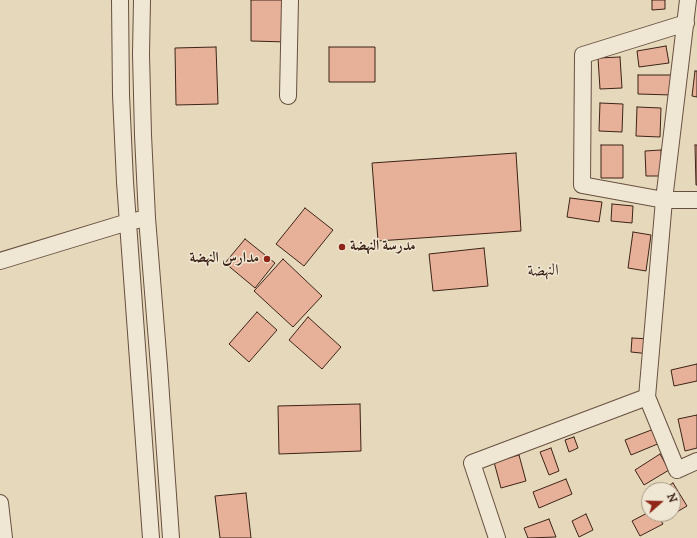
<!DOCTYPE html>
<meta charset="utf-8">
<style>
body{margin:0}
#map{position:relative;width:697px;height:538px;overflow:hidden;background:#e6d9bb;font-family:"IM FELL DW Pica",serif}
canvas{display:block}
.north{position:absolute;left:641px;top:482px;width:40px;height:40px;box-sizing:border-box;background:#efe6d3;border:1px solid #a89888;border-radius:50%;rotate:70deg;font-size:11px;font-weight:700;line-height:16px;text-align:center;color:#3d2317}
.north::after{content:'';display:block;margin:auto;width:14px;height:18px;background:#8f2418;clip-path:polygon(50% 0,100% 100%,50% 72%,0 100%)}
</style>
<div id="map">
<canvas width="697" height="538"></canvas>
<div class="north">N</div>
</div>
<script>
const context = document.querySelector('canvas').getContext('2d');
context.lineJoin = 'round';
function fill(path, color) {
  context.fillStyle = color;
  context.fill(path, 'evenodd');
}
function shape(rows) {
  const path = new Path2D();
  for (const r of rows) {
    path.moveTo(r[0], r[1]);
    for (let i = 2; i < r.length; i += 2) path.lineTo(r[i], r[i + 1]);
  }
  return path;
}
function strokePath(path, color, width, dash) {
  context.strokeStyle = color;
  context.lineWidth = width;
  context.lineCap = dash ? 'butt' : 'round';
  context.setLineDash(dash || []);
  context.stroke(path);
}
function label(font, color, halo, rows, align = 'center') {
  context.font = font + ' "IM FELL DW Pica",Amiri,serif';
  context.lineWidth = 3;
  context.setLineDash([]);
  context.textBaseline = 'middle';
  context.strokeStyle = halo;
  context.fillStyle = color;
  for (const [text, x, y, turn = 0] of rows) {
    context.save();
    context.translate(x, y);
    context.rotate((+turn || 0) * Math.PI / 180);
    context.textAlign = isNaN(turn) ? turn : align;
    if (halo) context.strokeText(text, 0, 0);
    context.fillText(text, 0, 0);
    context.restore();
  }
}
const building = shape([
 [251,0,288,0,288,42,251,41,251,0],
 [652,0,665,0,665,9,652,10,652,0],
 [666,46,669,63,639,67,637,51,666,46],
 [216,47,218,104,176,105,175,48,216,47],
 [329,47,375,47,375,82,329,82,329,47],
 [620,57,622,88,600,89,598,58,620,57],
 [695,71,697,71,697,97,692,96,695,71],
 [638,75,672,75,672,95,638,94,638,75],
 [600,103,623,104,622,132,599,131,600,103],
 [637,107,661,108,660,137,636,136,637,107],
 [601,145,623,145,623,178,601,178,601,145],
 [695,145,697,145,697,185,696,185,695,145],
 [661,150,662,176,646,176,645,151,661,150],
 [516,153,521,231,378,241,372,163,516,153],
 [570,198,602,202,599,222,567,217,570,198],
 [612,204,633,206,632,223,611,221,612,204],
 [305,208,333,230,304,266,276,244,305,208],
 [633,232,651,235,646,271,628,268,633,232],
 [245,239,275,263,255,288,225,263,245,239],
 [484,248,488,286,433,291,429,254,484,248],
 [283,259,322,296,293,327,254,291,283,259],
 [257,312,277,330,249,362,229,344,257,312],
 [308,317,341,347,322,369,289,340,308,317],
 [632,338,651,339,650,354,631,352,632,338],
 [697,364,697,381,674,386,671,370,697,364],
 [360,404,361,451,279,454,278,406,360,404],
 [697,415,697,448,685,451,678,419,697,415],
 [654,429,660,443,631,455,625,440,654,429],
 [574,437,578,448,569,452,565,440,574,437],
 [551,448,559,471,549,475,540,452,551,448],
 [660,454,669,470,644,485,635,470,660,454],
 [519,455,526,481,501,488,494,462,519,455],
 [566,479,572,494,539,508,533,492,566,479],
 [673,483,687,506,675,513,673,509,673,490,662,490,673,483],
 [246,493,251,538,220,538,215,496,246,493],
 [649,512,649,514,657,514,663,524,640,536,632,521,649,512],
 [586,514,593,530,579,537,572,521,586,514],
 [549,519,556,537,528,538,524,528,549,519]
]);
fill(building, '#e6b198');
strokePath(building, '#3d2317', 1);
const street = shape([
 [120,0,121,95,125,182,151,538],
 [142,0,141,54,143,135,147,218,159,366,171,538],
 [688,0,664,200,647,397,677,470,697,461],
 [686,23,583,55,582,185,664,200,697,200],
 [288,96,290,0],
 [0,261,128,222,138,220],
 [0,503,4,538],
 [497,538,472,463,647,397]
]);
strokePath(street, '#675040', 18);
strokePath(street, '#efe6d3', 16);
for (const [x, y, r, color] of [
 [342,247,4,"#8f2418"],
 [267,259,4,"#8f2418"]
]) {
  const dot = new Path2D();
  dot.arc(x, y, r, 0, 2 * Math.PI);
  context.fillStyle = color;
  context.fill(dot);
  strokePath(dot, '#efe6d3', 1.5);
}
label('bold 15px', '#3d2317', '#efe6d3', [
 ["مدرسة النهضة",350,247],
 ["مدارس النهضة",259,259,"right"]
], 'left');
label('16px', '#3d2317', '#efe6d3', [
 ["النهضة",543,272]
]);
</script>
